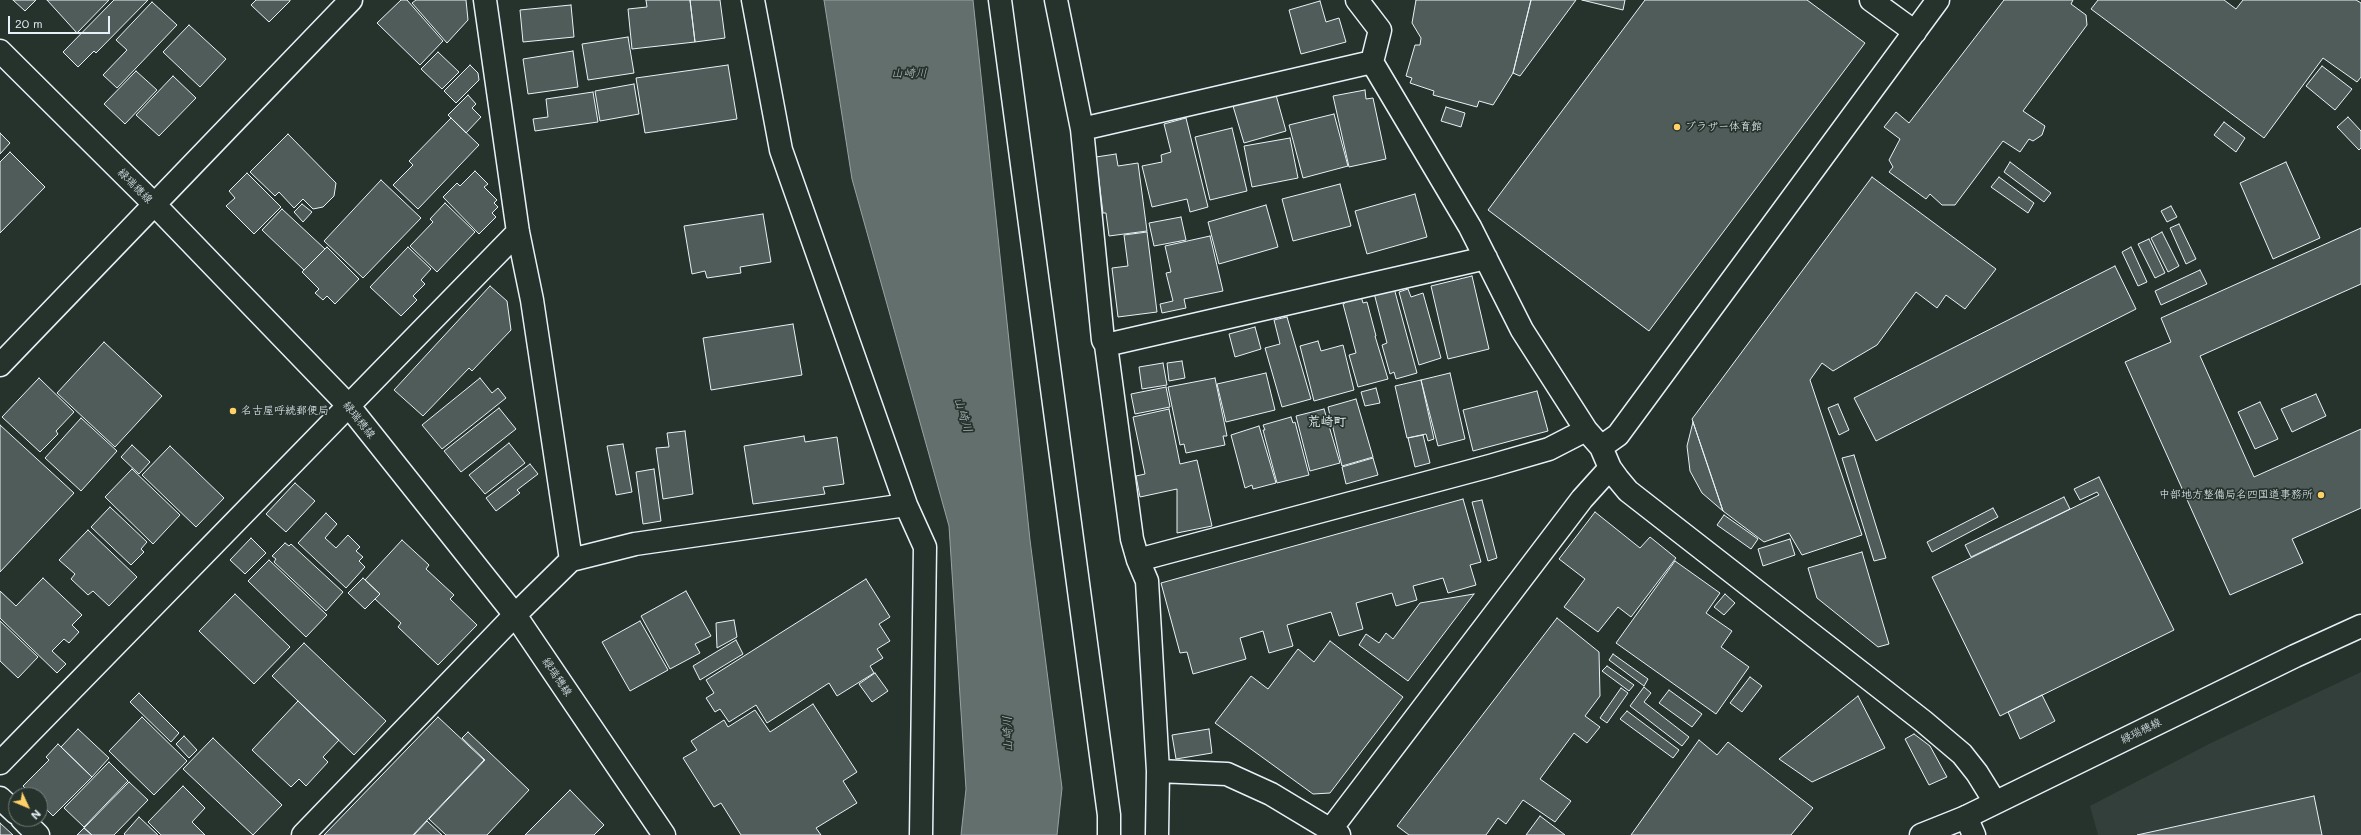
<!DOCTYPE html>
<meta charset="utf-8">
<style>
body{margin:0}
#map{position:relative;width:2361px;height:835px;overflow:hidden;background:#26332d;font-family:Mali,sans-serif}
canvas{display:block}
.north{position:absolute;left:8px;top:787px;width:40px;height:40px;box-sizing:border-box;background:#26332d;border:1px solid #747f7e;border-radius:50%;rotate:134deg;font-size:11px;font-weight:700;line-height:16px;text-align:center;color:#e8f1f8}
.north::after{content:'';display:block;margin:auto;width:14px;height:18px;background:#ffd166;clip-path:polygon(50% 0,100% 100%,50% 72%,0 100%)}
.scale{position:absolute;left:8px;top:16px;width:102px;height:18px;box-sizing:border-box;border:2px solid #e8f1f8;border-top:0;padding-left:5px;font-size:12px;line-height:14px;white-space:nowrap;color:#e8f1f8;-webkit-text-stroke:3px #26332d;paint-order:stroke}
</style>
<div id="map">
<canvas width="2361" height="835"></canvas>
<div class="north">N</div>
<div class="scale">20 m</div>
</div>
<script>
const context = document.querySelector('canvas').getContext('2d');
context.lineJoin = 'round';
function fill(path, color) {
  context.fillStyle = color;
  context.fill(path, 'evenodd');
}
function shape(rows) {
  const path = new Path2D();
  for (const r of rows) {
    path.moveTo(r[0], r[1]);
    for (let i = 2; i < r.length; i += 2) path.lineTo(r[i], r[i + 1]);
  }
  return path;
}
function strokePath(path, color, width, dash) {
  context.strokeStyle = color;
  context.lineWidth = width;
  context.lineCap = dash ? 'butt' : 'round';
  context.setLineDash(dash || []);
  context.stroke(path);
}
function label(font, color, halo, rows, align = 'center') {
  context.font = font + ' Mali,"Klee One",sans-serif';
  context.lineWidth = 3.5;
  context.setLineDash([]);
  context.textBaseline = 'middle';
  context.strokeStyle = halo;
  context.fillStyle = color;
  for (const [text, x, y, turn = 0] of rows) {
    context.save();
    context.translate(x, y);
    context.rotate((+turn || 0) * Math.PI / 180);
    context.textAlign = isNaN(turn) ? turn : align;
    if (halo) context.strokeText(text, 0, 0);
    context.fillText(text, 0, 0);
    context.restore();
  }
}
fill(shape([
 [2361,672,2361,835,2098,835,2090,806,2209,744]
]), '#333f3a');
const water = shape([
 [824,0,973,0,1030,540,1062,788,1057,835,961,835,966,789,949,526,852,179,824,0]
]);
fill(water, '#636f6d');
strokePath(water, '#98a3a5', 1);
const building = shape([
 [13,0,36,0,25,11,13,0],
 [47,0,109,0,77,33,47,0],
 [114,0,148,0,96,53,94,51,78,67,63,52,114,0],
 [256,0,290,0,290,1,269,22,251,5,256,0],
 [401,0,407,0,443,41,420,65,377,23,401,0],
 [416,0,466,0,468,20,447,43,412,3,416,0],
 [646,0,690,0,695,42,632,49,628,9,647,7,646,0],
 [690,0,720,0,725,38,695,42,690,0],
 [1416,0,1531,0,1513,73,1493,105,1479,101,1477,107,1433,95,1434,91,1410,83,1412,78,1406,76,1415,45,1420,45,1421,38,1412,23,1416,0],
 [1531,0,1576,0,1520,76,1513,73,1531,0],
 [1582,0,1625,0,1623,10,1582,0],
 [1645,0,1807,0,1865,43,1649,331,1488,210,1645,0],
 [2004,0,2073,0,2071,4,2086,15,2087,25,2023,111,2045,126,2042,135,2033,141,2029,139,2020,152,2003,141,1955,205,1942,205,1930,194,1926,199,1889,172,1893,167,1889,160,1900,139,1884,127,1896,112,1909,123,2004,0],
 [2098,0,2224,0,2236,9,2243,0,2356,0,2361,3,2361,77,2357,82,2323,58,2264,138,2091,9,2098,0],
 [1320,1,1326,22,1339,18,1346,42,1301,54,1289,10,1320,1],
 [152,2,177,25,117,88,103,75,127,50,116,40,152,2],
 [571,5,574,37,523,42,520,10,571,5],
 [189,25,226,59,200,87,163,52,189,25],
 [628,37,634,73,588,80,582,44,628,37],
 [573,51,578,87,528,94,523,59,573,51],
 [438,52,459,72,442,89,421,69,438,52],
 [470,65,478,73,479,80,456,103,444,91,470,65],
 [728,65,737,119,645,133,636,78,728,65],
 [2322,66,2352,89,2335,110,2306,86,2322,66],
 [136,71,157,90,125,124,104,104,136,71],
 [173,76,196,98,159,136,136,115,173,76],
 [634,84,639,114,600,121,595,91,634,84],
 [1365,90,1366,99,1373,98,1386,159,1349,167,1333,96,1365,90],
 [593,92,598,122,535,131,533,119,548,117,546,99,593,92],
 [468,95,476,104,472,108,481,117,466,133,448,115,468,95],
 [1276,95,1286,131,1244,143,1233,106,1276,95],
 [1446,107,1465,113,1461,127,1441,121,1446,107],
 [1334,114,1348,166,1303,178,1289,125,1334,114],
 [2348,117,2361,131,2361,148,2359,150,2337,127,2348,117],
 [451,118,479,145,418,209,393,185,413,165,409,161,451,118],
 [1186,118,1208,207,1190,212,1187,199,1152,207,1142,166,1162,162,1161,155,1171,152,1164,124,1186,118],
 [2224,122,2245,138,2236,152,2214,135,2224,122],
 [1232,128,1247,191,1210,200,1195,137,1232,128],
 [0,133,10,143,0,154,0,133],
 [288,134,336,183,334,196,323,207,313,209,303,199,294,208,279,192,275,196,250,172,288,134],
 [1290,138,1298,178,1252,187,1244,146,1290,138],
 [10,152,45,187,0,233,0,162,10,152],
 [1116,154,1118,166,1138,163,1147,231,1109,236,1106,213,1103,213,1096,157,1116,154],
 [2010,162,2051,193,2044,202,2004,172,2010,162],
 [2286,162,2320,238,2273,259,2240,183,2286,162],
 [475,171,488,184,484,187,497,200,494,203,498,207,492,213,496,217,479,234,443,197,457,183,460,186,475,171],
 [247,173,281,207,254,234,226,206,235,198,229,191,247,173],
 [1872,177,1996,269,1965,309,1946,295,1937,308,1916,292,1877,345,1833,371,1822,363,1810,380,1862,535,1802,555,1789,533,1764,542,1723,511,1692,419,1872,177],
 [1999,177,2034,203,2028,213,1991,187,1999,177],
 [381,180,421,218,363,278,324,241,381,180],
 [1340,184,1351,226,1293,241,1282,199,1340,184],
 [1415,194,1427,237,1367,254,1355,211,1415,194],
 [445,203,475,232,437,272,410,246,433,222,430,219,445,203],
 [302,204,312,212,303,222,294,212,302,204],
 [1266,205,1278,247,1219,264,1208,222,1266,205],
 [2171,206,2177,217,2167,222,2161,211,2171,206],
 [282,209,325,249,304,270,262,230,282,209],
 [763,214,771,262,740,267,741,273,707,278,705,271,692,274,684,226,763,214],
 [1181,217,1186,240,1154,246,1149,223,1181,217],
 [2179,224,2196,259,2186,264,2170,228,2179,224],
 [2361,228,2361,284,2200,356,2254,477,2361,429,2361,508,2292,539,2303,563,2230,595,2125,362,2171,342,2161,318,2361,228],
 [1147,232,1157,312,1118,317,1112,268,1128,266,1124,235,1147,232],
 [2162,232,2179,266,2168,272,2151,238,2162,232],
 [1210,236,1223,291,1184,299,1186,308,1162,313,1160,304,1173,301,1166,273,1171,272,1165,246,1210,236],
 [2149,239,2165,273,2155,278,2138,244,2149,239],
 [327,247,359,279,335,304,327,296,323,300,315,293,319,289,302,272,327,247],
 [408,247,431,269,421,280,425,284,413,296,417,300,401,316,370,287,408,247],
 [2131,247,2147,282,2138,286,2122,252,2131,247],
 [2115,266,2136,309,1876,441,1854,398,2115,266],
 [2200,270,2207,284,2161,305,2155,291,2200,270],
 [1472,276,1489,349,1448,359,1431,286,1472,276],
 [490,286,507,301,511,330,472,371,469,368,423,416,394,390,490,286],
 [1394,288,1417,373,1396,379,1394,372,1390,374,1382,345,1387,343,1374,293,1394,288],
 [1408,289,1411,297,1423,293,1441,358,1419,365,1399,292,1408,289],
 [1361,296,1363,303,1367,302,1376,336,1375,336,1388,379,1358,387,1349,355,1356,353,1343,304,1345,303,1345,300,1361,296],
 [1287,317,1311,399,1282,407,1265,348,1280,344,1274,320,1287,317],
 [793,324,802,375,711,390,703,338,793,324],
 [1255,327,1261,349,1235,357,1229,334,1255,327],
 [1318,341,1321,351,1343,345,1354,390,1314,401,1300,346,1318,341],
 [104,342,162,396,115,447,57,393,104,342],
 [1182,361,1185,378,1169,381,1167,363,1182,361],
 [1163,363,1167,385,1142,389,1139,367,1163,363],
 [1266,373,1275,410,1226,422,1217,384,1266,373],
 [1450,373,1465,439,1438,446,1421,380,1450,373],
 [39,378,74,412,56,431,58,434,40,452,2,417,39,378],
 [480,378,492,393,498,388,506,398,442,449,422,425,480,378],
 [1215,378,1227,436,1223,436,1225,445,1186,453,1184,444,1180,445,1168,387,1215,378],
 [1421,380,1434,439,1428,441,1426,434,1407,438,1395,386,1421,380],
 [1166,387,1170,407,1135,414,1131,394,1166,387],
 [1376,388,1380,403,1365,406,1361,392,1376,388],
 [1537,391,1548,431,1473,451,1463,410,1537,391],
 [2316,394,2326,416,2292,432,2281,409,2316,394],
 [1356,399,1373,457,1342,466,1328,407,1356,399],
 [2260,402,2278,439,2255,449,2238,412,2260,402],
 [1838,404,1849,430,1839,435,1828,408,1838,404],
 [499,408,516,429,461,472,444,451,499,408],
 [1169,409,1180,464,1197,460,1212,526,1177,533,1177,489,1140,497,1136,476,1145,474,1133,417,1169,409],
 [1324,409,1340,463,1310,471,1296,416,1324,409],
 [1291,417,1293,423,1295,422,1309,475,1277,483,1263,430,1265,430,1263,425,1291,417],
 [81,418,117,451,81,491,45,458,81,418],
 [1693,422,1723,511,1702,493,1690,471,1687,446,1693,422],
 [0,425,74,493,0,572,0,425],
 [1259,426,1276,483,1253,489,1252,485,1245,488,1231,435,1259,426],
 [685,431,693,494,663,499,656,448,669,447,667,433,685,431],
 [1423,435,1430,463,1415,467,1408,438,1423,435],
 [804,436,805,442,837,437,844,484,823,487,825,494,753,504,744,446,804,436],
 [509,443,525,463,485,494,469,475,509,443],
 [623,444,632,492,616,495,607,446,623,444],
 [132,445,150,462,139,474,121,457,132,445],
 [170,446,224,498,196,527,142,475,170,446],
 [1854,455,1886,558,1874,561,1842,458,1854,455],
 [1373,458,1378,475,1346,484,1342,467,1373,458],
 [530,464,538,474,517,490,520,493,496,511,486,498,530,464],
 [132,469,180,515,153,544,105,497,132,469],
 [654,469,661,521,643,524,636,472,654,469],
 [2099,477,2174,630,2000,716,1932,577,2099,495,2097,492,2080,500,2074,489,2099,477],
 [295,483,315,501,286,532,266,514,295,483],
 [2064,497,2070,509,1971,557,1965,545,2064,497],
 [1463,499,1481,562,1470,565,1476,585,1448,593,1443,578,1413,586,1417,600,1396,606,1392,593,1356,603,1363,629,1339,636,1331,612,1287,625,1293,646,1269,653,1263,631,1240,638,1246,659,1193,674,1187,652,1180,653,1161,583,1463,499],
 [1482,500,1497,558,1488,561,1472,502,1482,500],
 [110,507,147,542,141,549,144,552,131,565,91,527,110,507],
 [1993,508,1998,517,1932,552,1927,542,1993,508],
 [1595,512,1640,548,1650,537,1676,558,1631,617,1618,607,1598,632,1564,607,1585,579,1559,559,1595,512],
 [326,513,337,524,325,538,336,548,348,535,360,547,356,551,363,557,359,561,365,567,346,588,298,543,326,513],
 [1724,515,1758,539,1751,549,1717,525,1724,515],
 [88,530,137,577,109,606,93,591,88,595,71,579,75,574,59,560,88,530],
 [251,538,266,553,245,574,230,560,251,538],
 [1790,539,1795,555,1763,566,1758,549,1790,539],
 [402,540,429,565,426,569,454,595,450,599,477,625,438,665,398,627,401,623,375,599,380,594,365,580,402,540],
 [285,543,289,546,291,544,343,592,326,611,274,562,276,559,272,556,285,543],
 [1862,552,1889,644,1878,647,1817,598,1808,568,1862,552],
 [269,560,327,615,306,637,248,581,269,560],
 [1675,561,1720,593,1706,613,1732,631,1721,647,1749,667,1716,714,1616,643,1675,561],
 [43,578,82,615,72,625,79,632,69,643,64,639,52,651,66,664,57,673,0,618,0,591,16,606,43,578],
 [363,578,380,594,365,609,348,593,363,578],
 [866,579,890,617,879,624,890,641,877,649,883,658,870,666,874,673,837,696,829,683,767,723,756,705,729,722,720,709,715,712,706,698,714,693,706,680,866,579],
 [686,591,711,636,695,644,700,653,670,669,641,616,686,591],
 [235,594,290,647,254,684,199,631,235,594],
 [1474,594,1408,681,1359,645,1366,634,1379,643,1386,633,1393,639,1420,603,1474,594],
 [1725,594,1735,603,1724,615,1714,607,1725,594],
 [1557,618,1599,652,1600,696,1585,716,1600,727,1587,743,1574,733,1540,779,1571,801,1555,822,1523,800,1506,824,1498,818,1486,835,1409,835,1397,826,1557,618],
 [734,620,737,637,717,648,716,623,734,620],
 [0,621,38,657,18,678,0,661,0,621],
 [640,621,668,670,630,691,602,642,640,621],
 [736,640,743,654,700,680,693,666,736,640],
 [1330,641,1403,697,1330,793,1313,794,1215,723,1251,676,1268,689,1298,649,1314,662,1330,641],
 [304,643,386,721,354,755,272,676,304,643],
 [1613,654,1648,679,1644,686,1609,660,1613,654],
 [1607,666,1634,685,1629,691,1602,671,1607,666],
 [875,673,888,691,872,702,859,684,875,673],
 [1750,677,1762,686,1742,712,1730,703,1750,677],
 [1644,687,1651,693,1644,702,1689,737,1682,746,1630,706,1644,687],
 [1621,688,1628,693,1607,723,1600,718,1621,688],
 [1669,690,1702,714,1692,727,1659,703,1669,690],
 [139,693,179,733,171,742,130,702,139,693],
 [2042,695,2055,721,2020,739,2008,712,2042,695],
 [1858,696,1885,748,1812,782,1779,759,1858,696],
 [298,701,339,740,323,757,328,762,306,786,299,779,291,787,252,750,298,701],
 [813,704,857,772,843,781,857,803,816,828,821,835,741,835,721,803,714,807,683,758,697,750,691,741,724,720,728,727,755,710,770,732,813,704],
 [1627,711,1679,750,1673,758,1620,719,1627,711],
 [142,717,187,761,154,795,109,751,142,717],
 [438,717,484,760,413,835,324,835,438,717],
 [78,729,109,758,92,777,61,747,78,729],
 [1209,729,1212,753,1176,759,1172,735,1209,729],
 [468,732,529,790,487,835,446,835,429,819,485,760,462,738,468,732],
 [1914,734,1930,746,1947,777,1929,785,1905,739,1914,734],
 [184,736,197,750,189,758,176,744,184,736],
 [213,738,282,805,253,835,183,769,213,738],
 [1699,740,1717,755,1728,742,1813,808,1791,835,1631,835,1699,740],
 [58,744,92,777,53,816,40,803,40,795,32,795,23,786,49,760,46,757,58,744],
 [109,762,128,781,84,827,64,808,109,762],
 [129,782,148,800,114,835,92,835,84,828,129,782],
 [183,786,205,808,192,822,205,835,161,835,148,822,183,786],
 [570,790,604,825,594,835,525,835,570,790],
 [2314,796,2322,835,2137,835,2314,796],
 [1540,816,1565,835,1526,835,1540,816],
 [139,817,158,835,125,835,124,834,139,817],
 [427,821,442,835,414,835,427,821],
 [0,823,13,835,0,835,0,823],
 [84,828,92,835,77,835,84,828]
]);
fill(building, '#505c59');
strokePath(building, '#e8f1f8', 1);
const street = shape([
 [485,0,518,232,532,300,571,560],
 [753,0,781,150,906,505,925,547,921,835],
 [1000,0,1109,815,1109,835],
 [1056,0,1082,129,1372,62,1470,227,1522,330,1586,430,1601,447,1610,468,1618,479,1628,491,1923,721,1962,754,1977,773,1995,802],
 [1357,0,1380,30,1372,62],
 [1871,0,1915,32],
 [1082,129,1103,340,1106,345,1132,539,1138,560,1147,581,1158,771,1157,835],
 [1106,345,1486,258],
 [1601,447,1618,435,1938,0],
 [1138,560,1490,466,1549,449,1586,430],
 [0,763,518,232],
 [1158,771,1227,774,1271,794,1339,835],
 [0,798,16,813],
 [1966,817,1974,835],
 [22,819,38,835],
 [1331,829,1582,499,1610,468],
 [303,835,515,615,571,560,635,544,906,505]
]);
const secondary = shape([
 [0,51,154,204,348,405,515,615,664,835],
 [0,365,351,0],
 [1921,835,1966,817,2295,656,2361,626]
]);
strokePath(street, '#e8f1f8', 25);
strokePath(secondary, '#e8f1f8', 25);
strokePath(street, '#26332d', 22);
strokePath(secondary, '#26332d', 22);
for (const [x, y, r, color] of [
 [1677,127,4,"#ffd166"],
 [233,411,4,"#ffd166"],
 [2321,495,4,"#ffd166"]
]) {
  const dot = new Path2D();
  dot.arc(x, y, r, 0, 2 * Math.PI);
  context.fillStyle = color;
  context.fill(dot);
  strokePath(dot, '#26332d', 1.5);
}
label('11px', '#e8f1f8', '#26332d', [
 ["ブラザー体育館",1685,127],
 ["名古屋呼続郵便局",241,411],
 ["中部地方整備局名四国道事務所",2313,495,"right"]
], 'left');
label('11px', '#e8f1f8', '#26332d', [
 ["緑瑞穂線",135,186,45],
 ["緑瑞穂線",359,420,51],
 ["緑瑞穂線",557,677,56],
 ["緑瑞穂線",2141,731,-26]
]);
label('italic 12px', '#b3bdc0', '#26332d', [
 ["山崎川",909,73],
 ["山崎川",963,415,73],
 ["山崎川",1008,734,-92]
]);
label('bold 13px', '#e8f1f8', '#26332d', [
 ["荒崎町",1327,422]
]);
</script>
